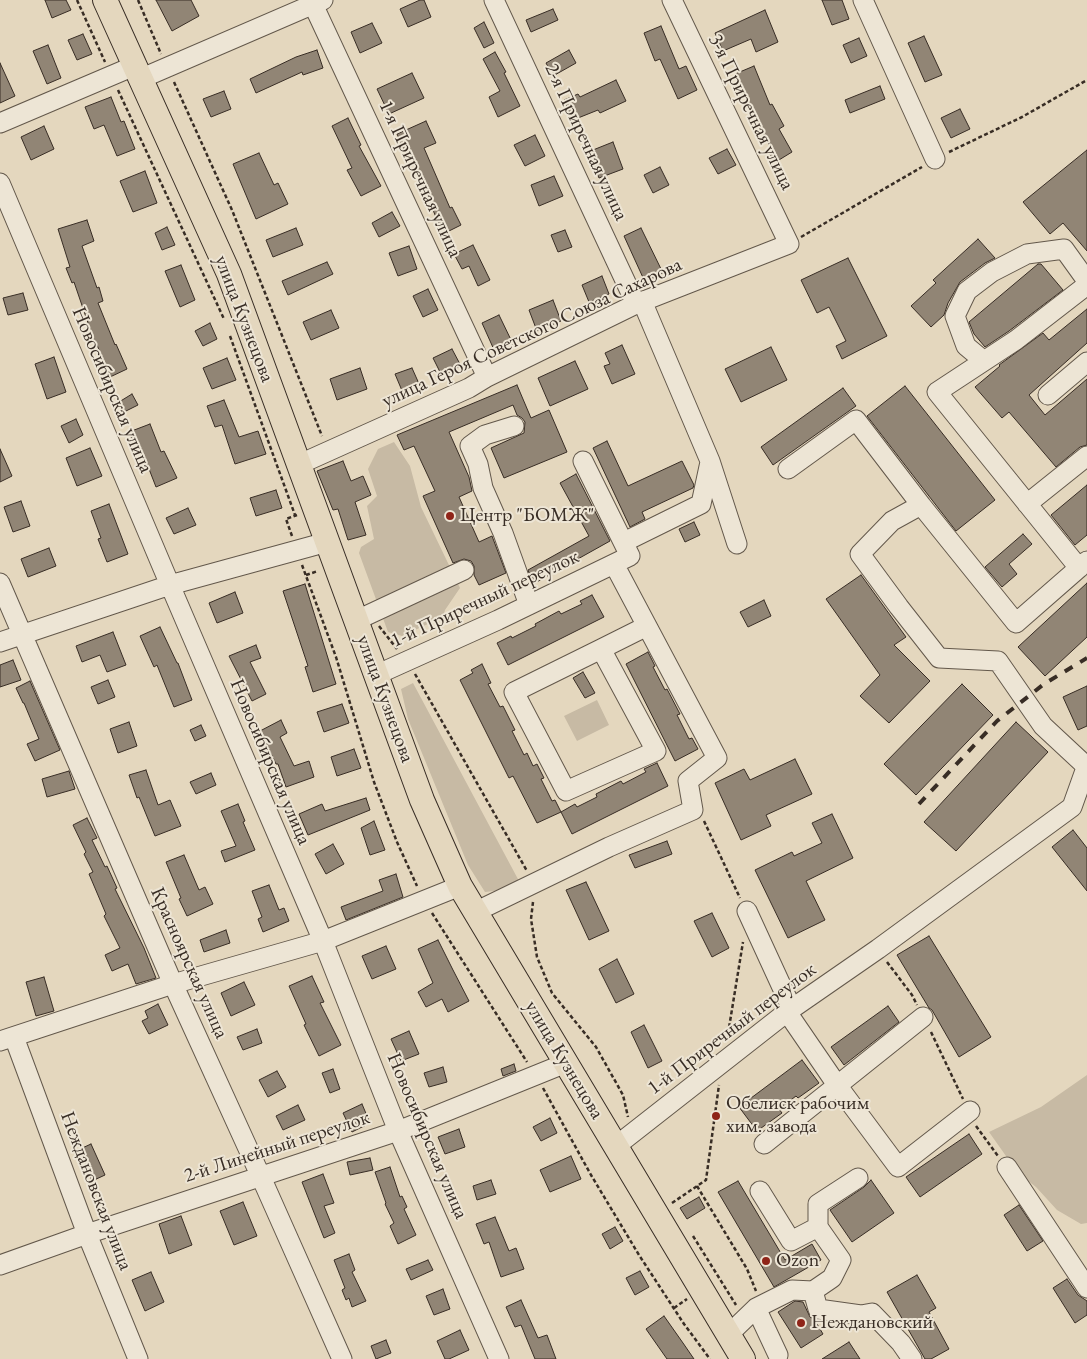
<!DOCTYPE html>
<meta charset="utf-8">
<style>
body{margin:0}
canvas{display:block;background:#e4d7be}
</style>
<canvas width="1087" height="1359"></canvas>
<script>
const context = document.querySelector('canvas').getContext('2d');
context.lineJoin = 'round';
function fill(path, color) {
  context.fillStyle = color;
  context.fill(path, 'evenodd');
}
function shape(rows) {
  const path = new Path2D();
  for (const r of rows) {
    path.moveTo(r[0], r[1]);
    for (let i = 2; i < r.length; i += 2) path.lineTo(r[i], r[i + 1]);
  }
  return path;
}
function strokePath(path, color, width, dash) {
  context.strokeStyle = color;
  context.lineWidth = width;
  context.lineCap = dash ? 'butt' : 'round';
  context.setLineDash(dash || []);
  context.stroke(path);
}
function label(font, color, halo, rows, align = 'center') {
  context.font = font + ' "EB Garamond",serif';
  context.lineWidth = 4;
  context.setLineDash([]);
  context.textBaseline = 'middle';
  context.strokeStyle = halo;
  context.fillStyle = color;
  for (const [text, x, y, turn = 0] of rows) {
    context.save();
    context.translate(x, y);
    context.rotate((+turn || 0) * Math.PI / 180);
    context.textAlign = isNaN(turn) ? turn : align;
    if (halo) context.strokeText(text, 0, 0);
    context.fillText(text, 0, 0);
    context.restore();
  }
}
fill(shape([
 [394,442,410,466,421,507,460,588,445,610,443,617,402,636,388,632,359,553,361,547,374,539,367,506,377,496,368,469,378,449],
 [413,683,519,881,503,890,485,892,468,865,408,719,401,689],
 [597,700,609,725,577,741,564,716],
 [1087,1075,1087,1223,1081,1224,1057,1210,1036,1187,1018,1173,989,1132,1041,1107]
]), '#c7baa4');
const building = shape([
 [45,0,66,0,71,10,52,18,45,0],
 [156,0,191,0,199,16,172,31,156,0],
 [420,0,424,0,431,17,408,27,400,9,420,0],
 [822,0,842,0,849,19,832,25,822,0],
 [553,9,558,20,531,32,526,20,553,9],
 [765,10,778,42,756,52,751,39,723,51,715,33,765,10],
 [484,22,494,43,484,48,474,28,484,22],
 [372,23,382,43,360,53,351,32,372,23],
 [661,26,679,69,686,66,697,90,678,99,660,59,655,61,644,33,661,26],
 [83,34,92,54,77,60,68,40,83,34],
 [924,36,942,75,925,82,908,43,924,36],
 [859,38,867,56,851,63,843,45,859,38],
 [48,45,61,78,47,84,33,51,48,45],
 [317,50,323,68,303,75,302,72,256,93,250,79,296,57,317,50],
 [569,50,576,63,553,76,546,63,569,50],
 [495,52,506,72,504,73,520,106,498,117,489,97,500,91,483,59,495,52],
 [0,63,15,96,0,103,0,63],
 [754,66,770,105,772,104,784,126,779,129,792,152,774,163,767,150,771,148,747,103,735,74,754,66],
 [412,73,424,98,389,114,377,89,412,73],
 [616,80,626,101,600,113,598,110,573,120,564,100,578,94,580,97,616,80],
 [880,86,885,99,850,113,845,100,880,86],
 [224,91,231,109,211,117,203,99,224,91],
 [111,97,121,122,124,121,135,149,117,156,104,125,94,129,85,107,111,97],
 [960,109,970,129,951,138,941,118,960,109],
 [348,118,361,145,359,146,381,186,361,196,347,170,352,168,332,126,348,118],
 [426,121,436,143,424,148,450,208,452,207,461,225,443,234,410,155,407,156,397,134,426,121],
 [44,126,54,149,31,160,21,137,44,126],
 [535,135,545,156,525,166,514,145,535,135],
 [613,142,623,169,599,178,588,152,613,142],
 [727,149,736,165,718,174,709,158,727,149],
 [1087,150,1087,251,1063,223,1050,234,1023,202,1087,150],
 [259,153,274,185,278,183,288,204,256,219,233,164,259,153],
 [660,167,669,185,653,193,644,175,660,167],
 [145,171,157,203,133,212,120,181,145,171],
 [554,176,563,196,539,206,531,185,554,176],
 [392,212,400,226,379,237,372,223,392,212],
 [87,220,94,241,82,246,97,288,99,287,103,301,98,303,115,345,116,344,127,369,110,377,95,340,93,341,86,324,88,323,74,282,72,283,66,268,70,267,58,229,87,220],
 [167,227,175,245,162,250,155,233,167,227],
 [296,228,303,245,273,257,266,240,296,228],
 [641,228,663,273,645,282,624,236,641,228],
 [565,230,572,247,558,252,551,235,565,230],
 [978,239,995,258,985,263,960,282,948,303,944,315,931,327,911,306,936,283,933,280,978,239],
 [473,245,490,280,478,286,469,266,462,269,454,254,473,245],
 [409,246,417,269,398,276,389,253,409,246],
 [848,258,887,336,842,359,836,346,846,341,829,307,817,313,801,280,848,258],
 [327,262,333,274,288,295,282,281,327,262],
 [1038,264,1041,264,1063,290,1009,331,985,347,974,334,969,322,1038,264],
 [181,265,195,300,180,307,165,271,181,265],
 [602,276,609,294,589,302,582,285,602,276],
 [428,289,438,310,423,317,413,296,428,289],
 [23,293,28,310,8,315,3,298,23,293],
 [553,300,561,321,537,331,529,310,553,300],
 [1087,309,1087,343,1029,395,1045,415,1087,379,1087,445,1080,447,1056,467,1009,412,1002,418,975,387,1000,366,999,365,1043,333,1049,340,1087,309],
 [331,310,339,328,311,340,303,322,331,310],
 [499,315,513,344,495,352,482,323,499,315],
 [210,323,217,339,203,346,195,331,210,323],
 [622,345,635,374,612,384,604,366,610,364,605,353,622,345],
 [771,347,787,380,741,402,725,369,771,347],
 [452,349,461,366,442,376,433,358,452,349],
 [54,357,66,392,47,399,35,364,54,357],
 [227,358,236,380,212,389,203,368,227,358],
 [575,361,588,389,550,406,538,378,575,361],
 [360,368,367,389,337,400,330,379,360,368],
 [412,368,420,386,403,393,395,374,412,368],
 [517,385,531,418,549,410,567,452,504,478,491,448,524,433,525,422,522,418,517,415,513,405,449,432,469,477,472,491,459,497,479,542,492,536,506,573,479,585,474,575,474,566,471,561,464,559,453,563,423,496,435,491,414,446,404,450,397,435,517,385],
 [905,386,995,500,956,531,867,416,905,386],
 [843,388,856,406,773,465,761,447,843,388],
 [132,394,138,405,124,412,119,402,132,394],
 [224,400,239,437,258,431,266,454,235,464,222,425,215,427,207,406,224,400],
 [76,419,83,435,69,443,61,426,76,419],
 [150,424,161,452,164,451,177,478,156,487,142,451,138,453,129,432,150,424],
 [607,441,628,486,682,461,694,485,693,488,642,512,645,519,630,527,593,448,607,441],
 [90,448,102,476,77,486,66,458,90,448],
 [0,449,12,476,0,482,0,449],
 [343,461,351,481,363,476,371,495,355,502,366,535,348,540,338,509,333,510,317,471,343,461],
 [576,474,610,541,533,584,528,570,589,536,560,483,576,474],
 [1087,485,1087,535,1075,545,1051,515,1087,485],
 [276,490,282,508,256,516,250,498,276,490],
 [21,501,30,526,13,532,4,507,21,501],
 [109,504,128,554,107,562,98,539,101,538,91,511,109,504],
 [188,508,196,525,174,534,166,518,188,508],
 [694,522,700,535,685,542,679,529,694,522],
 [1023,534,1032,544,1009,564,1017,574,1002,587,985,567,1023,534],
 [49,548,56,566,28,577,21,559,49,548],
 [861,575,906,637,894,645,930,681,889,723,860,696,880,675,826,599,861,575],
 [1087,583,1087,637,1045,676,1018,647,1087,583],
 [305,584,336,684,313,692,305,667,308,666,283,591,305,584],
 [235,592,243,613,217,623,209,603,235,592],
 [592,595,604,617,508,665,497,643,511,636,512,638,536,626,535,624,559,611,561,614,582,604,580,601,592,595],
 [764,600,771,616,748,627,740,612,764,600],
 [160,627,177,663,178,663,192,700,174,707,157,665,154,667,140,636,160,627],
 [113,632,126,665,107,672,100,655,82,662,76,646,113,632],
 [256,645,261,658,250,662,266,694,252,701,229,656,256,645],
 [648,652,655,666,653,667,665,690,667,689,680,714,677,715,689,739,692,738,698,749,675,761,626,664,648,652],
 [13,660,21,680,0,687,0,665,13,660],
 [482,664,491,683,488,684,500,707,503,706,515,730,512,731,524,755,527,753,533,766,537,764,544,778,541,779,552,801,555,800,561,812,537,823,513,776,509,778,460,680,473,673,471,670,482,664],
 [583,672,595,693,585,698,573,678,583,672],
 [108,680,115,697,98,704,91,687,108,680],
 [30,681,60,750,35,761,27,744,39,739,24,703,23,703,16,688,30,681],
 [962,684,993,715,916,795,884,764,962,684],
 [1087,686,1087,726,1078,730,1063,697,1087,686],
 [342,704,349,723,324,732,317,712,342,704],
 [281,720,287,733,280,737,294,766,309,761,314,777,286,787,278,764,276,764,260,731,281,720],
 [129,722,137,746,118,753,110,729,129,722],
 [1016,722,1048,752,956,851,924,822,1016,722],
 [201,725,206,736,195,741,190,730,201,725],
 [354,749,361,768,337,776,331,757,354,749],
 [795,759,812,794,766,815,771,826,741,840,715,783,744,769,750,780,795,759],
 [657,763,668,786,572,834,561,812,575,804,577,807,597,797,596,794,621,781,623,784,646,772,644,769,657,763],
 [146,770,158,805,170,800,181,826,155,836,139,797,137,798,129,775,146,770],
 [69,771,75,789,47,797,42,779,69,771],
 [211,773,216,785,196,794,190,782,211,773],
 [366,798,370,810,308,835,299,814,322,804,325,811,366,798],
 [238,804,245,821,243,822,255,850,225,862,221,851,236,846,221,811,238,804],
 [832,814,853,858,806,881,825,920,788,938,755,870,792,852,794,856,822,843,812,823,832,814],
 [87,818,97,838,92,840,105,867,107,866,117,888,115,889,144,948,156,978,136,984,128,964,112,971,105,955,120,948,104,916,106,914,89,874,93,872,84,854,86,852,73,825,87,818],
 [374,821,385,850,370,855,361,828,374,821],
 [1073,830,1087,848,1087,891,1052,847,1073,830],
 [667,841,672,854,635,868,629,855,667,841],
 [333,844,344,864,326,874,315,854,333,844],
 [184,855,199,890,205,887,213,904,187,916,179,899,181,898,166,862,184,855],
 [396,874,403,897,346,920,341,907,383,891,379,880,396,874],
 [586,882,609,931,589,940,566,890,586,882],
 [269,885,279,910,284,908,289,921,263,932,258,919,262,917,252,891,269,885],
 [712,913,729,948,712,957,694,921,712,913],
 [226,930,230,943,204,952,200,940,226,930],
 [929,936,991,1037,959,1057,932,1010,929,1008,897,955,929,936],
 [438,940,453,970,469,1001,448,1012,442,999,426,1007,418,992,433,983,418,949,438,940],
 [386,946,396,969,372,979,362,956,386,946],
 [617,959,634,994,616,1003,599,969,617,959],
 [312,976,324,1002,320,1003,341,1045,319,1056,304,1025,306,1024,289,986,312,976],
 [44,977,54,1011,36,1016,26,982,44,977],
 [244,982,255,1005,231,1016,221,993,244,982],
 [158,1004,168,1025,149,1034,142,1021,148,1018,145,1011,158,1004],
 [888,1006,899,1022,844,1065,831,1047,888,1006],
 [644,1025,662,1061,648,1068,631,1032,644,1025],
 [257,1029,262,1043,243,1050,237,1037,257,1029],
 [409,1031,419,1054,401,1061,391,1039,409,1031],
 [802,1060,819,1083,798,1098,796,1096,779,1109,782,1113,757,1131,739,1107,802,1060],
 [514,1064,516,1071,503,1076,501,1069,514,1064],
 [443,1067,447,1082,429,1087,424,1073,443,1067],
 [333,1069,340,1089,330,1093,322,1073,333,1069],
 [277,1071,286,1087,268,1097,259,1080,277,1071],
 [362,1104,370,1123,352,1132,343,1113,362,1104],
 [298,1105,305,1120,283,1130,276,1116,298,1105],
 [550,1118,557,1133,541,1141,533,1127,550,1118],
 [459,1129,465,1147,445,1154,438,1137,459,1129],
 [969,1134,982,1154,920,1197,906,1177,969,1134],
 [91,1144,105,1175,92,1181,78,1150,91,1144],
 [571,1156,581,1179,550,1192,540,1170,571,1156],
 [370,1158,373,1170,350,1175,347,1162,370,1158],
 [390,1167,400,1197,402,1196,407,1207,404,1209,416,1235,398,1244,390,1226,394,1223,385,1204,386,1203,375,1172,390,1167],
 [323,1174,334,1203,324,1206,335,1233,324,1238,302,1182,323,1174],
 [491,1180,496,1194,477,1200,473,1186,491,1180],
 [871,1180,894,1213,852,1242,830,1210,864,1187,871,1180],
 [738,1181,785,1260,812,1244,821,1260,774,1287,718,1192,738,1181],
 [699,1197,705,1208,687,1219,680,1208,699,1197],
 [243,1202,257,1236,234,1245,220,1211,243,1202],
 [1019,1205,1043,1241,1027,1251,1004,1215,1019,1205],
 [181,1216,192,1245,169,1254,159,1224,181,1216],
 [495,1217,509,1251,516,1248,524,1269,501,1277,489,1242,484,1244,476,1224,495,1217],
 [615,1227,623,1241,610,1249,602,1234,615,1227],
 [349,1254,355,1270,352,1272,366,1301,352,1307,349,1298,346,1300,342,1290,345,1288,334,1260,349,1254],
 [428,1260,433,1270,411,1280,406,1269,428,1260],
 [640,1271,649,1287,635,1295,626,1278,640,1271],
 [151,1272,164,1302,145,1311,132,1280,151,1272],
 [917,1275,936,1308,929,1312,949,1349,931,1359,925,1359,887,1292,917,1275],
 [1067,1279,1078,1295,1087,1301,1087,1315,1075,1323,1053,1288,1067,1279],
 [443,1289,450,1309,434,1315,426,1296,443,1289],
 [521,1300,538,1338,547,1335,556,1359,535,1359,521,1325,515,1327,506,1307,521,1300],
 [795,1301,803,1302,810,1317,814,1319,823,1334,801,1348,778,1312,795,1301],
 [664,1316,683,1343,694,1359,667,1359,646,1329,664,1316],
 [460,1330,469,1350,449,1359,445,1359,437,1341,460,1330],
 [386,1340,391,1353,376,1359,371,1346,386,1340],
 [849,1342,860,1359,822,1359,849,1342]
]);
fill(building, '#918575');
strokePath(building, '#382d25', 1);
const minor = shape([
 [311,0,487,377],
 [494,0,636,304],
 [863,0,935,159],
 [140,79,323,0],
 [0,123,134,66],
 [0,183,170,585,323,941,398,1131,499,1359],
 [642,301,710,461,737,544],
 [984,361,966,346,955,316,967,291,992,272,1027,254,1064,249,1087,281],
 [1048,395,1087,362],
 [514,426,485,435,470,446,478,464,483,488,503,533,529,605],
 [300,464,469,388,487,377,636,304,789,244,672,0],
 [788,469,856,420,921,505,892,521,860,554,899,607,939,658,998,661,1043,726,1086,766],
 [1027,504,1087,456],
 [921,505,1016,623,1087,561],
 [624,542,701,504,710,462],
 [1079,568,937,392,1016,340,1087,285],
 [0,583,173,984,261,1177,342,1359],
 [357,620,464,570],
 [0,642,170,585,327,542],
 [601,649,656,751,566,791,514,692,601,649,647,626],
 [376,675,498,620,630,556,583,461],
 [747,911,792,1009],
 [475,912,609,847,693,810,688,781,717,758,614,564],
 [787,1012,837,1085,898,1167,970,1111],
 [14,1037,87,1234,138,1359],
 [0,1041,173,984,323,941,460,886],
 [764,1144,923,1017],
 [616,1146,787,1012,878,949,1072,807,1087,765],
 [1007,1167,1087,1288],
 [818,1227,818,1204,858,1178],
 [0,1265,87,1234,398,1131,566,1063],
 [813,1291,818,1309,861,1315,872,1313,901,1343,912,1359],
 [756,1308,778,1355],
 [728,1335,756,1308,792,1290,813,1291,832,1278,841,1260,818,1227,791,1241,760,1191]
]);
const major = shape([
 [105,0,229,274,422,800,460,886,743,1359]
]);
strokePath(minor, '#63584b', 21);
strokePath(major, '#382d25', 26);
strokePath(shape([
 [77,0,105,62],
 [138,0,161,54],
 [174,82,232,210,322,436],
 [118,90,224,319],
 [949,152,1022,117,1087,80],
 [801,237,922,167],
 [230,336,295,515],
 [292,536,286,519,297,515],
 [302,565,336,657,374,782,397,842,417,886],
 [306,575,318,571],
 [379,626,397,649],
 [415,674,527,871],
 [704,821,740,898],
 [533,902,531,919,537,957,552,993,596,1047,623,1095,628,1117],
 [432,913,527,1062],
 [887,962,912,995,917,1005],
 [931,1032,963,1099],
 [727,1040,743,942],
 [543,1088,591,1175,639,1255,684,1324,710,1359],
 [976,1126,998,1156],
 [697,1186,747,1269,756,1291],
 [672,1203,706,1180,719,1085],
 [693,1236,736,1305],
 [674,1308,687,1299]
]), '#382d25', 2.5, [4, 2.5]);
strokePath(minor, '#ede5d5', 19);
strokePath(major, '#e4d7be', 24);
strokePath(shape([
 [919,804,997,721,1044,684,1087,658]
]), '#382d25', 4, [9, 9]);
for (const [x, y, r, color] of [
 [450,516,5,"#8f2418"],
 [716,1116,5,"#8f2418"],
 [766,1261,5,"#8f2418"],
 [801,1323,5,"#8f2418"]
]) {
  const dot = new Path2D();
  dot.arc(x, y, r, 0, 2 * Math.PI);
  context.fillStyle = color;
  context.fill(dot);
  strokePath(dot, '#ede5d5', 2);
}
label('20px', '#382d25', '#ede5d5', [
 ["3-я Приречная улица",751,112,64],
 ["2-я Приречная улица",586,142,65],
 ["1-я Приречная улица",420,179,65],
 ["улица Кузнецова",244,319,69],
 ["улица Героя Советского Союза Сахарова",532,333,-25],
 ["Новосибирская улица",112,390,67],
 ["1-й Приречный переулок",485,599,-25],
 ["улица Кузнецова",385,699,70],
 ["Новосибирская улица",270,762,67],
 ["Красноярская улица",189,963,66],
 ["1-й Приречный переулок",732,1029,-37],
 ["улица Кузнецова",564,1060,59],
 ["Новосибирская улица",427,1136,67],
 ["2-й Линейный переулок",277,1147,-18],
 ["Неждановская улица",96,1191,69]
]);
label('20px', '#382d25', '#ede5d5', [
 ["Центр \"БОМЖ\"",460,516],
 ["Обелиск рабочим",726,1104],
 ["хим. завода",726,1127],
 ["Ozon",776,1261],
 ["Неждановский",811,1323]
], 'left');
</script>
